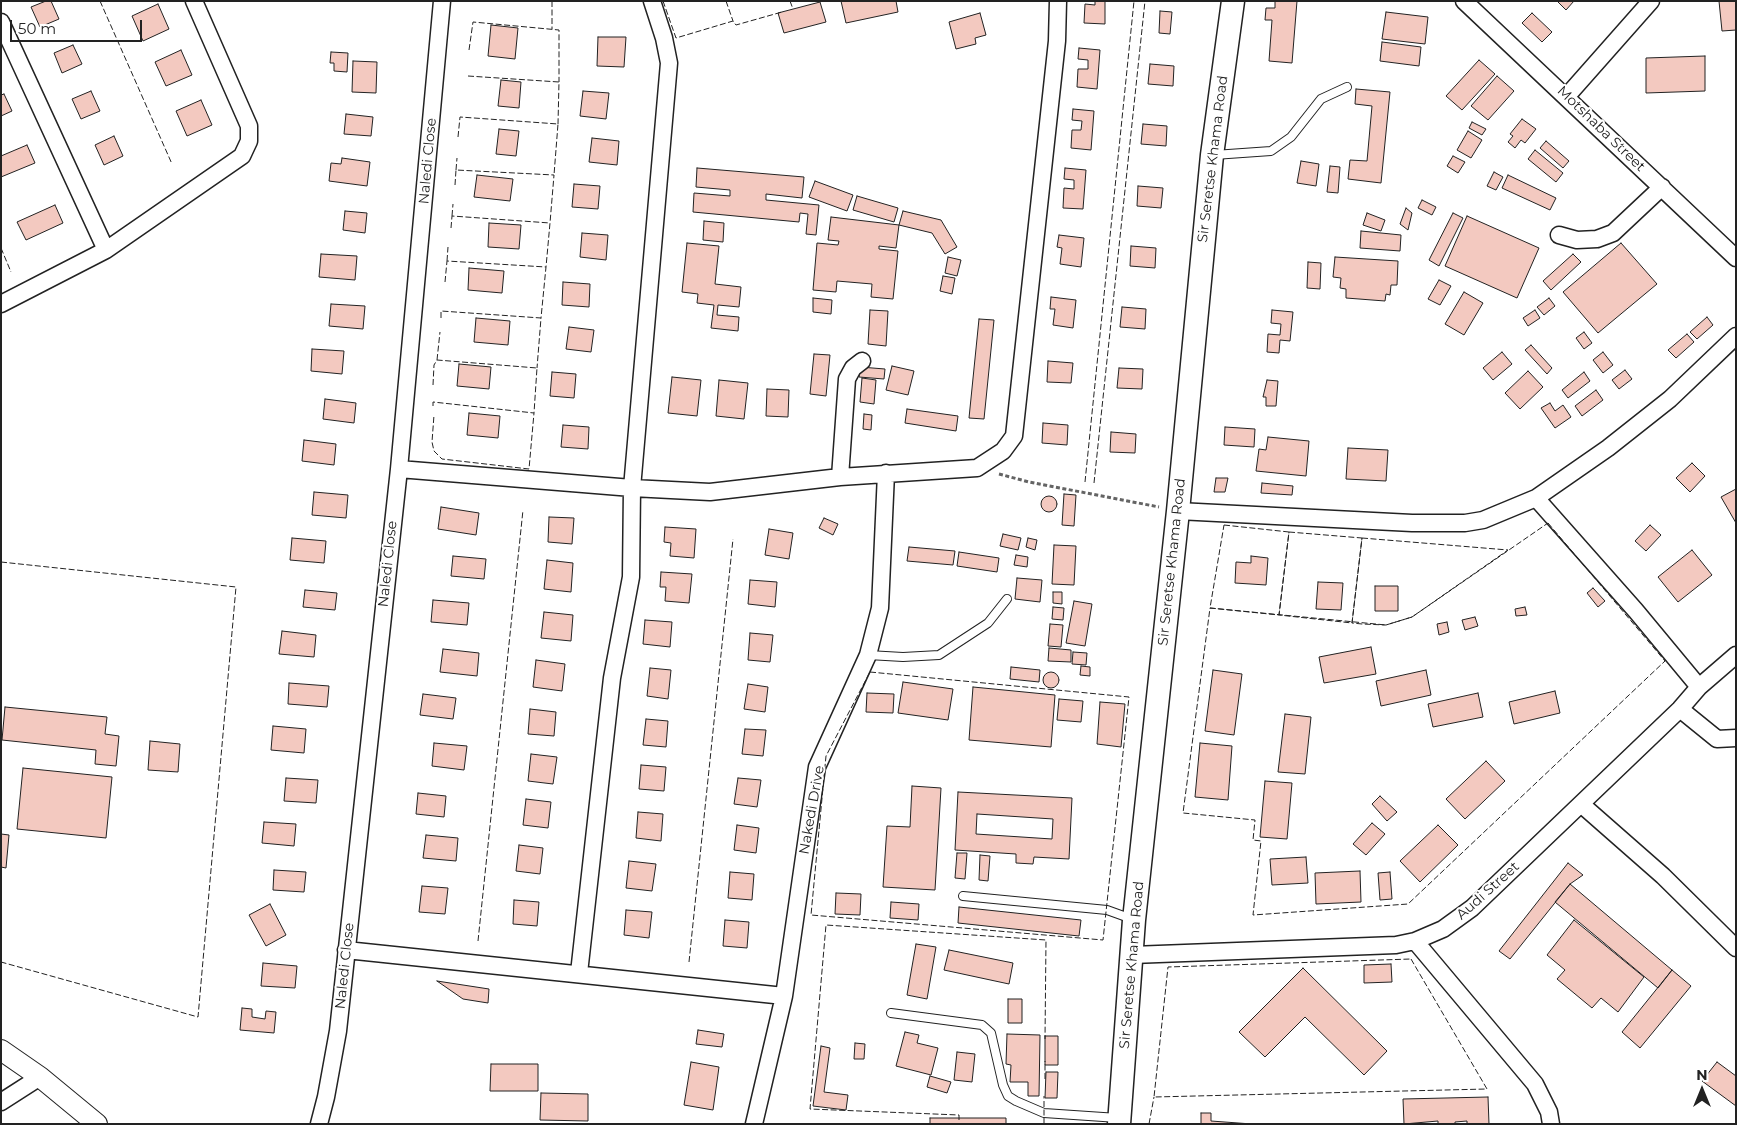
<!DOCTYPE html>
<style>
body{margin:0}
#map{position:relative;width:1737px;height:1125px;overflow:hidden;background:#fff;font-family:Montserrat,sans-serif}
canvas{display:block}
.frame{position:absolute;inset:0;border:2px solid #222;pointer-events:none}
.north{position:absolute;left:1677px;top:1065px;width:50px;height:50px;-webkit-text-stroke:4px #fff;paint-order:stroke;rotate:0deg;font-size:14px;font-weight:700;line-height:20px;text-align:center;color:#222}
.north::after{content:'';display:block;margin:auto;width:18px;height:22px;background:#222;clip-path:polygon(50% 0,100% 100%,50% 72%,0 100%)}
.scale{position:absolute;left:10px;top:20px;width:132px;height:22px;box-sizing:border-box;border:2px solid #222;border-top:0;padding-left:6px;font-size:15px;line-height:18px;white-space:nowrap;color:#222;-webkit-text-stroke:4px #fff;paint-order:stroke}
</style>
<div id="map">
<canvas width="1737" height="1125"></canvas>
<div class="frame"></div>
<div class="north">N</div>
<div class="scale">50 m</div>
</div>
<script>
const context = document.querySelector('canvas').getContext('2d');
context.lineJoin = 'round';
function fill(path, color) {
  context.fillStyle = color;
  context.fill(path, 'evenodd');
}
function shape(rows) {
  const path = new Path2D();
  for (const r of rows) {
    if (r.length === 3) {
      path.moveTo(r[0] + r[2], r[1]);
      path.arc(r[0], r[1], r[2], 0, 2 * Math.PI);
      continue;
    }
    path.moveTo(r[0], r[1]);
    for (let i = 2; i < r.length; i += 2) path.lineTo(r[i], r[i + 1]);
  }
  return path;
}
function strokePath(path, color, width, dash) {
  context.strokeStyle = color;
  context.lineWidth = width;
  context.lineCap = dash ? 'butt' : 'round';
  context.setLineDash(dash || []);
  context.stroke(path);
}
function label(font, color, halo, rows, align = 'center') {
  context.font = font + ' Montserrat,sans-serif';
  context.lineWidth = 4;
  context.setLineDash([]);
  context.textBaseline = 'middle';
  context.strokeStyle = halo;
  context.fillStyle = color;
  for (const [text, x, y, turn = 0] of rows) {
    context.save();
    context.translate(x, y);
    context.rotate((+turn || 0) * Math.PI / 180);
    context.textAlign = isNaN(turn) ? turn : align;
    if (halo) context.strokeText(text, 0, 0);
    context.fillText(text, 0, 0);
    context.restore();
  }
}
const building = shape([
 [46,1,51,1,59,19,40,27,31,7,46,1],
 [841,1,896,1,898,12,846,23,841,1],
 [1095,1,1105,1,1105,24,1084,23,1085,4,1095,5,1095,1],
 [1275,1,1297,1,1292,63,1269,61,1272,20,1265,20,1266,8,1275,8,1275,1],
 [1557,1,1574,1,1566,10,1557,1],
 [1719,1,1736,1,1736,30,1722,31,1719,1],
 [820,2,826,22,784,33,778,13,820,2],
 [158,4,169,29,143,41,132,16,158,4],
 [1160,11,1172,12,1170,34,1159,33,1160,11],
 [1386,12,1428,17,1425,44,1382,39,1386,12],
 [980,13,986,35,975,38,976,44,956,49,949,22,980,13],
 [1532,13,1552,32,1542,42,1522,23,1532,13],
 [491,25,518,28,515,59,488,56,491,25],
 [598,37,626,37,624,67,597,66,598,37],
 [1382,42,1421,47,1419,66,1380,61,1382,42],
 [73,45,82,64,62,73,54,53,73,45],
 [1079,48,1100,50,1097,89,1077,87,1078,69,1088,69,1088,60,1078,59,1079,48],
 [181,50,192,75,166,86,155,62,181,50],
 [331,52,348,53,347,72,334,71,334,63,330,63,331,52],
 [1705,56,1705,91,1646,93,1646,58,1705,56],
 [1479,60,1495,74,1462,110,1446,96,1479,60],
 [353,61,377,62,376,93,352,92,353,61],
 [1150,64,1174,66,1173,86,1148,84,1150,64],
 [1497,76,1514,91,1488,120,1471,106,1497,76],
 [501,80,521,82,519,108,498,106,501,80],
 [1356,89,1390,92,1381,183,1348,179,1350,160,1367,161,1372,106,1355,104,1356,89],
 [91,91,100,111,81,119,72,99,91,91],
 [583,91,609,93,606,119,580,116,583,91],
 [4,94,12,111,1,116,1,95,4,94],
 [201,100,212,125,187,136,176,111,201,100],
 [1073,109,1094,111,1091,150,1071,148,1072,130,1081,130,1082,121,1072,120,1073,109],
 [346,114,373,117,371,136,344,134,346,114],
 [1522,119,1536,129,1525,143,1521,140,1515,148,1508,142,1513,136,1510,134,1522,119],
 [1472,122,1486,129,1482,135,1469,128,1472,122],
 [1143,124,1167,126,1166,146,1141,144,1143,124],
 [499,129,519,131,516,156,496,154,499,129],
 [1468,131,1482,140,1471,158,1457,150,1468,131],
 [114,136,123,156,104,165,95,145,114,136],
 [592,138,619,141,617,165,589,162,592,138],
 [1546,141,1569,161,1563,168,1540,148,1546,141],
 [27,145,35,163,1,177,1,156,27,145],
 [1535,150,1563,173,1556,182,1528,159,1535,150],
 [1453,156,1465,162,1458,173,1447,166,1453,156],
 [342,158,370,162,367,186,329,181,331,163,341,164,342,158],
 [1301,161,1319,164,1316,186,1297,183,1301,161],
 [1330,166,1340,167,1338,193,1327,192,1330,166],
 [697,168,804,177,802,198,766,194,766,200,819,205,816,235,806,234,808,214,800,213,799,222,693,212,694,193,730,196,730,190,696,187,697,168],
 [1065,168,1086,170,1083,209,1063,208,1064,188,1074,189,1074,180,1064,179,1065,168],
 [1494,172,1503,177,1496,190,1487,186,1494,172],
 [477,175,513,179,510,201,474,197,477,175],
 [1508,175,1556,198,1550,210,1502,188,1508,175],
 [815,181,853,195,847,211,809,197,815,181],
 [574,184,600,186,598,209,572,207,574,184],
 [1138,186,1163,188,1161,208,1137,206,1138,186],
 [857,196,898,208,894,222,853,210,857,196],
 [1422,200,1436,207,1432,215,1418,208,1422,200],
 [55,205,63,223,26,240,17,222,55,205],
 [1406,208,1412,213,1408,230,1400,224,1406,208],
 [345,211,367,213,365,233,343,230,345,211],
 [903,211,941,220,957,247,945,254,932,233,899,225,903,211],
 [1367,213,1385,220,1381,231,1363,225,1367,213],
 [1453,213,1463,218,1439,266,1429,260,1453,213],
 [1467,216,1539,248,1517,298,1445,266,1467,216],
 [831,217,899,225,896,248,879,246,879,249,898,251,893,299,871,297,872,284,837,281,836,292,813,290,817,243,838,245,839,241,828,240,831,217],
 [704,221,724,223,723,242,703,240,704,221],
 [489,223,521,225,519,249,488,247,489,223],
 [1361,231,1401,235,1400,251,1360,248,1361,231],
 [582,233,608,235,606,260,580,257,582,233],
 [1059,235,1084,238,1081,267,1060,264,1062,248,1057,247,1059,235],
 [687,243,719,246,715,284,741,287,739,307,718,305,717,315,739,317,738,331,711,328,714,305,697,303,698,294,682,292,687,243],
 [1621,243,1657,284,1598,333,1563,292,1621,243],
 [1131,246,1156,248,1155,268,1130,266,1131,246],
 [321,254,357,256,355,280,319,277,321,254],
 [1573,254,1581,262,1551,290,1543,281,1573,254],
 [948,257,961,260,957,276,945,273,948,257],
 [1335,257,1398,261,1397,285,1391,285,1390,295,1386,294,1385,301,1346,298,1346,289,1340,288,1341,278,1333,277,1335,257],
 [1308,262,1321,263,1320,289,1307,288,1308,262],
 [469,268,504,271,502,293,468,290,469,268],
 [943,276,955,278,952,294,940,291,943,276],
 [1439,280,1451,286,1440,305,1428,299,1439,280],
 [563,282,590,284,589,307,562,305,563,282],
 [1464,292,1483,303,1464,335,1445,324,1464,292],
 [1051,297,1076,300,1073,328,1053,325,1055,309,1050,309,1051,297],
 [813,298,832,300,831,314,813,312,813,298],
 [1549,298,1555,306,1544,315,1537,307,1549,298],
 [331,304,365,306,363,329,329,326,331,304],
 [1122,307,1146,309,1145,329,1120,327,1122,307],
 [870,310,888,311,886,346,868,344,870,310],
 [1272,310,1293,312,1290,341,1280,340,1279,353,1267,352,1268,334,1280,335,1281,324,1271,323,1272,310],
 [1535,310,1540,318,1528,326,1523,318,1535,310],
 [1707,317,1713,325,1697,339,1690,332,1707,317],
 [476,318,510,321,508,345,474,342,476,318],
 [979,319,994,320,984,419,969,418,979,319],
 [569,327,594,330,591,352,566,349,569,327],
 [1584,332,1592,343,1584,349,1576,338,1584,332],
 [1687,334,1694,342,1676,358,1668,350,1687,334],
 [1531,345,1552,368,1547,374,1525,350,1531,345],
 [312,349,344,351,342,374,311,371,312,349],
 [1502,352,1512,364,1493,380,1483,368,1502,352],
 [1603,352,1613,365,1603,373,1593,360,1603,352],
 [814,354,830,355,826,396,810,394,814,354],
 [1048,361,1073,363,1071,383,1047,382,1048,361],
 [459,364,491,367,489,389,457,386,459,364],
 [892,366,914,371,908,395,886,390,892,366],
 [860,367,885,369,884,379,859,377,860,367],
 [1119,368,1143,369,1142,389,1117,388,1119,368],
 [1625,370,1632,379,1619,389,1612,380,1625,370],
 [1528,371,1543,387,1520,409,1505,393,1528,371],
 [552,372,576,374,574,398,550,396,552,372],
 [1584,372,1590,381,1568,398,1562,390,1584,372],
 [672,377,701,380,697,416,668,413,672,377],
 [862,378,876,380,874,404,860,402,862,378],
 [719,380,748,383,744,419,716,416,719,380],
 [1267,380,1278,381,1276,406,1266,406,1266,397,1263,397,1267,380],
 [767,389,789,390,788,417,766,416,767,389],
 [1596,390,1603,400,1582,416,1575,406,1596,390],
 [325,399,356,403,354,423,323,419,325,399],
 [1550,403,1555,411,1563,405,1571,417,1555,428,1541,408,1550,403],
 [907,409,958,416,956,431,905,423,907,409],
 [469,413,500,416,498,438,467,435,469,413],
 [864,414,872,415,871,430,863,429,864,414],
 [1043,423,1068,425,1067,445,1042,443,1043,423],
 [563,425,589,427,588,449,561,447,563,425],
 [1225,427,1255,429,1254,447,1224,445,1225,427],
 [1111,432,1136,434,1135,453,1110,452,1111,432],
 [1268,437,1309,441,1306,476,1256,471,1259,449,1266,450,1268,437],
 [304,440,336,444,334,465,302,461,304,440],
 [1348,448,1388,450,1386,481,1346,479,1348,448],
 [1692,463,1705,476,1690,492,1676,478,1692,463],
 [1216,478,1228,478,1225,492,1214,492,1216,478],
 [1262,483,1293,486,1292,495,1261,493,1262,483],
 [1736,489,1736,523,1721,497,1736,489],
 [314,492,348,495,346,518,312,515,314,492],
 [1064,494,1076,495,1074,526,1062,525,1064,494],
 [1049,504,8],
 [441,507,479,513,476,535,438,529,441,507],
 [549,517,574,518,572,544,548,542,549,517],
 [824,518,838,524,833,535,819,528,824,518],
 [1650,525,1661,535,1646,551,1635,541,1650,525],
 [665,527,696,529,694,558,670,556,671,543,664,542,665,527],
 [769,529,793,533,789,559,765,555,769,529],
 [1003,534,1021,538,1018,550,1000,546,1003,534],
 [292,538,326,541,324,563,290,560,292,538],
 [1028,538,1037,540,1035,550,1026,547,1028,538],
 [1054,545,1076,546,1074,585,1052,584,1054,545],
 [909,547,955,551,953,565,907,561,909,547],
 [1692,550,1712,575,1678,602,1658,577,1692,550],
 [959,552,999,558,997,572,957,566,959,552],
 [1016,555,1028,557,1027,567,1014,565,1016,555],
 [453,556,486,559,484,579,451,576,453,556],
 [1251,556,1268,558,1266,585,1235,583,1236,562,1251,563,1251,556],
 [547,560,573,563,571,592,544,589,547,560],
 [661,572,692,574,689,603,665,601,666,587,660,587,661,572],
 [1017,578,1042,580,1040,602,1015,599,1017,578],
 [750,580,777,582,775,607,748,604,750,580],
 [1318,582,1343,583,1341,610,1316,609,1318,582],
 [1375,586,1398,586,1398,611,1375,611,1375,586],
 [1593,588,1605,601,1598,607,1587,593,1593,588],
 [305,590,337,593,335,610,303,607,305,590],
 [1053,592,1062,592,1062,604,1053,603,1053,592],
 [433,600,469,603,467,625,431,622,433,600],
 [1074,601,1092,604,1085,646,1066,643,1074,601],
 [1053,607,1064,608,1063,620,1052,619,1053,607],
 [1525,607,1527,615,1516,616,1515,609,1525,607],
 [544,612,573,615,571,641,541,638,544,612],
 [1475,617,1478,626,1465,630,1462,620,1475,617],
 [645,620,672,622,670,647,643,644,645,620],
 [1447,622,1449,632,1439,635,1437,624,1447,622],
 [1050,624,1063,625,1061,647,1048,646,1050,624],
 [282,631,316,635,314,657,279,654,282,631],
 [750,633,773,635,770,662,748,660,750,633],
 [1371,647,1376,674,1324,683,1319,657,1371,647],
 [1049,648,1071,650,1071,662,1048,661,1049,648],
 [443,649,479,653,477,676,440,672,443,649],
 [1073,652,1087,653,1086,665,1072,664,1073,652],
 [536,660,565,664,562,691,533,687,536,660],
 [1081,666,1090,667,1090,676,1080,675,1081,666],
 [1011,667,1040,670,1039,682,1010,679,1011,667],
 [650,668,671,670,668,699,647,696,650,668],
 [1213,670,1242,674,1234,735,1205,731,1213,670],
 [1426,670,1431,695,1381,706,1376,681,1426,670],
 [1051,680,8],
 [903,682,953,689,948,720,898,713,903,682],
 [289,683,329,686,327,707,288,704,289,683],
 [748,684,768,687,765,712,744,709,748,684],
 [973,687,1055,695,1051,747,969,740,973,687],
 [1555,691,1560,713,1514,724,1509,702,1555,691],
 [867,693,894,694,893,713,866,712,867,693],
 [1478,693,1483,717,1433,727,1428,704,1478,693],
 [423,694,456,698,453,719,420,715,423,694],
 [1059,699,1083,701,1081,722,1057,720,1059,699],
 [1100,702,1125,704,1121,747,1097,744,1100,702],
 [5,707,107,717,105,734,119,736,116,766,95,764,96,750,2,740,5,707],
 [530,709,556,712,554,736,528,734,530,709],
 [1285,714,1311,717,1305,774,1278,772,1285,714],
 [646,719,668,721,666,747,643,745,646,719],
 [273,726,306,729,304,753,271,750,273,726],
 [745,729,766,730,763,756,742,754,745,729],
 [150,741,180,744,178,772,148,770,150,741],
 [434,743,467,746,464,770,432,766,434,743],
 [1200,743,1232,746,1228,800,1195,797,1200,743],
 [531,754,557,757,553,784,528,781,531,754],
 [1486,761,1505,781,1465,819,1446,799,1486,761],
 [641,765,666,767,664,791,639,789,641,765],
 [23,768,112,777,106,838,17,829,23,768],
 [286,778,318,780,316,803,284,801,286,778],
 [738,778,761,780,757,807,734,804,738,778],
 [1265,781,1292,783,1287,839,1260,837,1265,781],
 [912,786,941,788,935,890,883,887,887,826,910,827,912,786],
 [958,792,1072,798,1069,859,1034,857,1033,864,1016,863,1016,854,955,850,958,792],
 [977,814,1053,819,1052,839,976,834,977,814],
 [418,793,446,796,444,817,416,814,418,793],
 [1380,796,1397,812,1387,821,1372,804,1380,796],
 [526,799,551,802,548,828,523,825,526,799],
 [638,812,663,814,661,841,636,838,638,812],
 [264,822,296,824,294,846,262,843,264,822],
 [1372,823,1385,834,1366,855,1353,844,1372,823],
 [737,825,759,828,756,853,734,850,737,825],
 [1438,825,1458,845,1420,882,1400,861,1438,825],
 [1,834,9,835,6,868,1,867,1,834],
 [426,835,458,838,456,861,423,858,426,835],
 [519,845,543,848,540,874,516,871,519,845],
 [957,853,967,853,965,879,955,878,957,853],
 [980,855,990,856,988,881,979,880,980,855],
 [1306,857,1308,883,1272,885,1270,859,1306,857],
 [629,861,656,864,652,891,626,888,629,861],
 [1568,863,1583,875,1570,884,1510,959,1499,951,1568,863],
 [274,870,306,872,304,892,273,890,274,870],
 [1360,871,1361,902,1316,904,1315,873,1360,871],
 [730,872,754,874,752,900,728,898,730,872],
 [1390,872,1392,899,1380,900,1378,873,1390,872],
 [1570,884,1672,970,1658,988,1555,902,1570,884],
 [422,886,448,888,445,914,419,912,422,886],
 [836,893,861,894,860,915,835,914,836,893],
 [514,900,539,902,537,926,513,924,514,900],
 [891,902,919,904,918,920,890,918,891,902],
 [270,904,286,935,266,946,249,915,270,904],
 [959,907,1081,920,1079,936,958,923,959,907],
 [626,910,652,912,649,938,624,935,626,910],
 [725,920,749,922,747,948,723,946,725,920],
 [1574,920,1644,977,1618,1012,1601,998,1592,1008,1557,979,1565,970,1547,955,1574,920],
 [916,944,936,947,927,999,907,995,916,944],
 [949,950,1013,963,1009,984,944,970,949,950],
 [263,963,297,966,295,988,261,986,263,963],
 [1391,964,1392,982,1364,983,1364,965,1391,964],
 [1303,968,1387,1051,1364,1075,1305,1017,1265,1057,1239,1032,1303,968],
 [1672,970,1691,986,1640,1048,1622,1032,1672,970],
 [437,981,489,989,488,1003,463,999,437,981],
 [1008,999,1022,999,1022,1023,1008,1023,1008,999],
 [242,1008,252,1009,252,1017,265,1019,266,1011,276,1012,274,1033,240,1030,242,1008],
 [698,1030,724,1034,722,1047,696,1044,698,1030],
 [905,1032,919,1035,917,1043,938,1048,931,1075,896,1066,905,1032],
 [1007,1034,1040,1035,1039,1096,1028,1096,1028,1082,1010,1082,1011,1065,1006,1064,1007,1034],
 [1045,1036,1058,1036,1058,1065,1045,1065,1045,1036],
 [855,1043,865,1044,864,1059,854,1059,855,1043],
 [821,1046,830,1048,824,1092,848,1095,846,1110,813,1106,821,1046],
 [957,1052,975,1054,972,1082,954,1080,957,1052],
 [691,1062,719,1067,713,1110,684,1105,691,1062],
 [1717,1062,1736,1076,1736,1106,1702,1081,1717,1062],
 [491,1064,538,1064,538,1091,490,1091,491,1064],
 [1046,1072,1058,1072,1057,1098,1045,1098,1046,1072],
 [930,1076,951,1082,947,1093,927,1087,930,1076],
 [541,1093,588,1094,588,1121,540,1120,541,1093],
 [1488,1097,1489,1124,1467,1124,1467,1121,1455,1122,1455,1124,1438,1124,1438,1121,1404,1124,1403,1099,1488,1097],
 [1201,1113,1211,1113,1211,1121,1252,1124,1201,1124,1201,1113],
 [930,1118,1006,1118,1006,1124,930,1124,930,1118]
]);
fill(building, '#f3c9c0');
strokePath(building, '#222', 1);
const service = shape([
 [1214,155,1271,151,1291,137,1321,99,1347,87],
 [868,655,903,657,939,655,988,623,1007,599],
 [963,896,1107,910,1132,919],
 [891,1013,982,1025,991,1033,1003,1085,1008,1096,1016,1101,1044,1113,1118,1118]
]);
const minor = shape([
 [1464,1,1736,258],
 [1,22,106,250],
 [1567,96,1651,1],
 [1559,235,1577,240,1597,239,1613,233,1662,187],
 [1,304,106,250,242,156,249,141,249,126,194,1],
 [399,469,632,488,710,492,840,477,977,468,1003,451,1014,436,1057,41,1058,1],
 [840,477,847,379,853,368,862,361],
 [1536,498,1636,611,1699,687],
 [1178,511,1412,523,1465,523,1483,520,1536,498,1608,448,1670,399,1736,336],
 [1680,709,1717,739,1736,738],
 [1581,804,1663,876,1736,948],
 [1415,941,1535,1084,1549,1112,1551,1124],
 [346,950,784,996],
 [1132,955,1396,945,1415,941,1443,929,1472,908,1680,709,1699,687,1736,655],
 [579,973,612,678,631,577,632,488,669,63,664,38,652,1],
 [1,1102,40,1077],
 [319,1124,326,1097,338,1031,399,469,442,1],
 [754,1124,784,996,817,767,868,655,880,608,886,473]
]);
const tertiary = shape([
 [1,1050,40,1077,97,1124]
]);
const secondary = shape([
 [1119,1124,1134,920,1178,511,1212,155,1233,1]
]);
strokePath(service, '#222', 10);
strokePath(minor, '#222', 19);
strokePath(tertiary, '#222', 22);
strokePath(secondary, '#222', 25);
strokePath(shape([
 [999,474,1029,482,1159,507]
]), '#646464', 3, [4, 2.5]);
strokePath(service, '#fff', 8);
strokePath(minor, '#fff', 16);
strokePath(tertiary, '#fff', 20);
strokePath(secondary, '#fff', 22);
strokePath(shape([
 [100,1,172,164],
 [552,1,552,29],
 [663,1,676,38,733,21,736,25,782,12],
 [726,1,733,21],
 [790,1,793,9],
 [469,50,473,22,559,30,559,82],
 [468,76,559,82,558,124],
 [458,137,460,117,558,124,554,175],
 [456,170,457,158],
 [455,185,456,170,554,175,550,223],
 [452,216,453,204],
 [451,228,452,216,550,223,546,267],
 [1,248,11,272],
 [447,261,448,247],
 [445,282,447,261,546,267,541,318],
 [441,318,441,311,541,318,537,368],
 [437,360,440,332],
 [433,385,434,365,437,360,537,368,534,413],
 [433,406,433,402,534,413,529,469,442,459,434,451,432,442,434,415],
 [1085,482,1134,1],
 [1094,483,1145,1],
 [1548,523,1665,661,1408,904,1253,915,1261,841,1253,840,1255,820,1183,813,1210,608,1386,625,1412,617,1548,523],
 [1224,525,1289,532,1279,615,1210,608,1224,525],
 [1289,532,1362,538,1352,623,1279,615,1289,532],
 [1362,538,1508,550,1412,617,1386,625,1362,624,1352,623,1362,538],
 [1,562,236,587,198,1017,1,962],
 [870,672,1129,697,1103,940,811,915,826,756,870,672],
 [478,941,523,510],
 [1411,959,1487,1089,1154,1097,1168,967,1411,959],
 [689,962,733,539],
 [1045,1079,1045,1061],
 [959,1120,959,1115,810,1109,826,925,1046,940,1045,1039],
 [1044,1124,1044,1096],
 [1149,1124,1154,1097]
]), '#222', 1, [6, 2.5]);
label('14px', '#222', '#fff', [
 ["Motshaba Street",1601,129,44],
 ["Sir Seretse Khama Road",1213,159,-83],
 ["Naledi Close",428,161,-85],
 ["Sir Seretse Khama Road",1172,562,-84],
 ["Naledi Close",388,564,-84],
 ["Nakedi Drive",812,810,-80],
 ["Audi Street",1488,891,-42],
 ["Sir Seretse Khama Road",1132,965,-85],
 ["Naledi Close",345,966,-84]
]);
</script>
